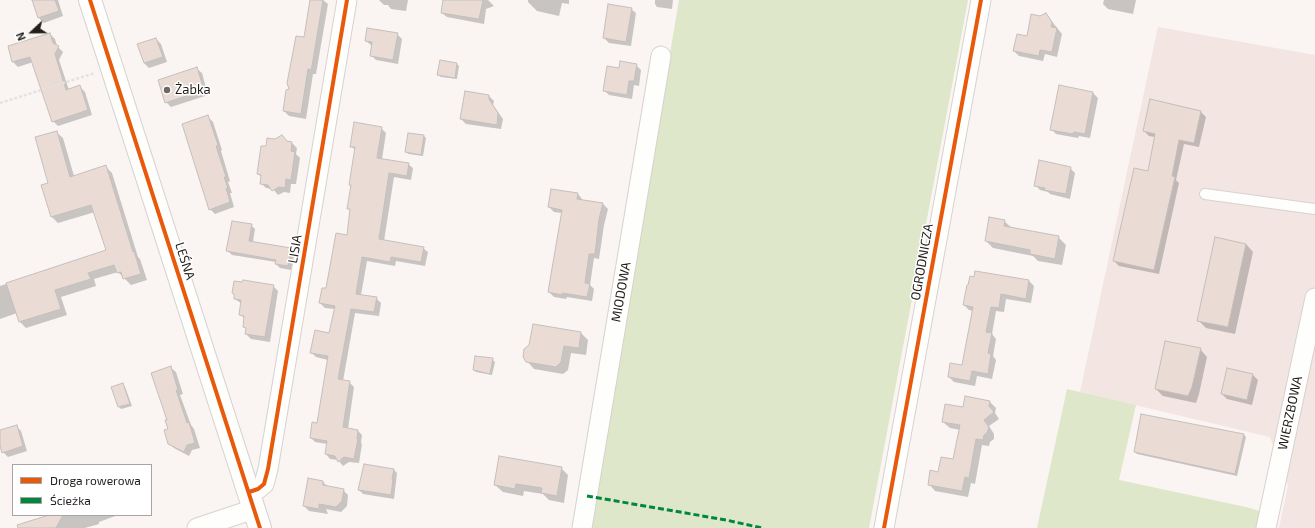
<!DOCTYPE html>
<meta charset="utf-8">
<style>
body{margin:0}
#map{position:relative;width:1315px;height:528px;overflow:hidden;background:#faf5f2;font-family:"Exo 2",sans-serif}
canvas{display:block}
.legend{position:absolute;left:12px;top:464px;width:140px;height:52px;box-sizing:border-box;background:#fff;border:1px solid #a7a5a3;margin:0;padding:5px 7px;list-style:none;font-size:12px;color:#231e1a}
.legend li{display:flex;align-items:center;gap:8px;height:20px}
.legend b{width:20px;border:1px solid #a7a5a3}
.north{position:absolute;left:12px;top:12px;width:40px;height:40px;-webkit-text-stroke:3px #fff;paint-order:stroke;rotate:248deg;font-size:11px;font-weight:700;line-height:16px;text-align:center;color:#231e1a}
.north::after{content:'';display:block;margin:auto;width:14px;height:18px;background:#231e1a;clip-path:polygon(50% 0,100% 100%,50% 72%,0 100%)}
</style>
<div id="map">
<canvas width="1315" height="528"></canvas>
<ul class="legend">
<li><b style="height:5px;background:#e8590c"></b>Droga rowerowa</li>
<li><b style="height:5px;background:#00873e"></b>Ścieżka</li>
</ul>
<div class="north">N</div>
</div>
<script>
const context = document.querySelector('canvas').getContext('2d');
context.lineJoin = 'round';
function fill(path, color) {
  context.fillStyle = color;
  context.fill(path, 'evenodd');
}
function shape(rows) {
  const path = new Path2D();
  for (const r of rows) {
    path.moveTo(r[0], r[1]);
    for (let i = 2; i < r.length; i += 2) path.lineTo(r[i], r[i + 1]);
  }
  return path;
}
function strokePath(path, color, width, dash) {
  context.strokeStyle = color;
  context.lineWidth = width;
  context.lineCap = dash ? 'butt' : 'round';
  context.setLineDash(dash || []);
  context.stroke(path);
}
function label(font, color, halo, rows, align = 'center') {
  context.font = font + ' "Exo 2",sans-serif';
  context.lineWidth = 3;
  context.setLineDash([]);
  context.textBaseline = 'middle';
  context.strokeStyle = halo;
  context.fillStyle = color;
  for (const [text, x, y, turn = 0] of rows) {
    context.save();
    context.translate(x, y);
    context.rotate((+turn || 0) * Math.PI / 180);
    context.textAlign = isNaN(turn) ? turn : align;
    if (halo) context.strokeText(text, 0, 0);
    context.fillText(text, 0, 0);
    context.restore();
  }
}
fill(shape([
 [1158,27,1315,55,1315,528,1279,528,1288,486,1270,437,1080,392]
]), '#f2e5e2');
fill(shape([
 [679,0,968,0,869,528,590,528],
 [1067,389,1136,405,1119,480,1246,507,1259,511,1261,523,1260,528,1037,528]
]), '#dee7c9');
fill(shape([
 [33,0,58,0,63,16,44,23,39,18],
 [311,0,323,0,328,4,316,74,313,74,306,119,289,116,284,111,305,38],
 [379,0,408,0,406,11,391,9,388,5,384,5],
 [444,0,488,0,494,6,486,9,484,24,447,17,442,13],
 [528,0,569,0,569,4,562,3,559,16,537,11,528,2],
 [655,0,673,0,672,9,657,7,655,4],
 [1104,0,1136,0,1133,14,1108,9,1103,4],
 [631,9,636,13,631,46,609,43,604,38],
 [1046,14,1062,34,1057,57,1045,54,1043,61,1019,56,1014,51,1028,37],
 [50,34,55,39,57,46,63,52,59,60,69,90,80,87,85,92,92,115,58,126,53,121,33,62,18,67,13,62,9,47],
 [397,34,402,39,398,64,376,60,371,55,372,46,366,41],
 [156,39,161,44,167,62,149,68,144,63,138,45],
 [457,64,459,66,457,79,441,77,438,74],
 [636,65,641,70,639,86,634,85,632,99,609,95,604,90,619,70],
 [197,69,202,73,208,95,171,107,166,102],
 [1060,86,1093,93,1098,98,1090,138,1079,136,1078,138,1056,134,1051,129],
 [489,96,494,101,493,105,503,119,501,129,466,124,461,119],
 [1151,100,1201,112,1206,117,1199,147,1184,144,1176,180,1179,183,1159,274,1119,266,1114,261,1148,172,1155,137,1149,136,1144,131],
 [208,117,213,122,222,150,221,151,230,181,228,182,232,193,230,193,234,207,215,214,210,209],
 [381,128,386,133,382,159,408,164,413,168,411,180,394,177,384,241,423,248,428,252,425,266,396,261,395,266,367,261,361,295,376,298,381,303,379,316,355,313,343,381,349,382,354,387,348,429,358,431,362,435,361,443,362,444,359,463,349,462,343,466,338,460,330,459,326,454,327,444,315,442,311,438,318,424,328,360,316,357,311,352,330,334,335,309,325,308,320,303,327,290,347,236,351,211,348,208,352,187,350,185,356,151,351,146],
 [56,132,63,138,74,176,105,166,112,173,138,257,140,259,147,280,131,285,118,272,94,279,96,286,61,297,67,315,26,328,20,322,17,313,0,319,0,286,107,251,95,212,58,223,52,217,42,185,49,183],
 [424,136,426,138,423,156,409,154,406,152],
 [287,142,292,143,297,148,296,154,300,158,296,184,291,184,290,193,284,192,278,195,273,189,266,188,261,183,262,177,258,174],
 [1070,168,1075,173,1070,199,1050,194,1048,192,1040,190,1035,185],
 [578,194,582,199,582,201,603,204,608,209,604,225,599,259,594,258,590,285,594,289,592,301,567,297,566,299,554,297,549,292,562,213,554,212,549,207],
 [1004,221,1012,228,1058,237,1066,245,1062,265,1038,261,1033,256,993,248,986,241],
 [251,225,255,229,253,242,291,249,295,253,291,270,280,268,276,264,276,262,232,255,228,251],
 [1246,244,1253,252,1235,334,1206,328,1198,320],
 [1029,281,1034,286,1031,303,1006,299,1004,312,996,311,992,334,996,339,993,356,996,360,992,379,977,376,975,386,954,382,949,377,963,366,973,311,969,310,964,305],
 [243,283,273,286,278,291,270,342,251,339,246,334,247,329,244,327,245,319,240,314,242,304,235,299,235,295,233,293],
 [534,325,581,333,588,340,586,355,571,353,568,370,563,374,534,369,527,361],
 [1200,349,1207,357,1199,394,1196,403,1163,396,1156,389],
 [492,359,495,362,492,375,476,372,474,370],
 [171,368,176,372,183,394,180,395,191,425,194,429,200,448,192,450,189,456,174,448,169,443,168,420],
 [1228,369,1253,375,1258,380,1252,405,1227,399,1222,394],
 [123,385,125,387,132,406,121,409,119,407,112,388],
 [990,402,996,408,995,413,999,419,989,426,994,434,994,439,990,442,989,446,982,445,975,484,971,483,968,497,935,491,929,484,939,473,954,460,960,430,950,428,943,422,964,408],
 [1142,415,1244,435,1246,437,1237,476,1137,454,1135,452],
 [16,426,21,431,27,451,8,457,3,452,0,442,0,431],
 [561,468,568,475,564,503,549,500,543,494,524,491,523,496,503,492,495,485],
 [393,469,397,473,394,499,363,494,359,490],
 [323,482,328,487,343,490,348,495,347,506,341,512,326,509,328,514,309,511,304,506],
 [52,515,118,515,99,522,99,524,85,528,27,528]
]), '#0003');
const building = shape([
 [32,0,55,0,59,11,38,18,32,0],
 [310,0,323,0,312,66,311,70,308,69,301,114,283,111,286,90,289,89,287,83,296,36,304,37,310,0],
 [443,0,483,0,479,19,441,13,443,0],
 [608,4,632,8,626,42,603,38,608,4],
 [1046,13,1052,22,1051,27,1057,28,1052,52,1040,50,1039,56,1013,51,1017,34,1027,36,1031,14,1040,16,1046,13],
 [367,28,398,33,393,60,370,56,372,42,365,41,367,28],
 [50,33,53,43,59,46,55,54,66,90,80,85,88,110,52,122,30,57,12,62,8,46,50,33],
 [156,38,163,57,144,63,137,44,156,38],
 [440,60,457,63,455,78,437,75,440,60],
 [620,61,637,64,634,81,629,81,627,95,603,91,607,66,619,68,620,61],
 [197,67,204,90,165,103,158,80,197,67],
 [1059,85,1093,92,1085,134,1074,132,1073,134,1050,130,1059,85],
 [465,91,489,95,489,99,498,113,497,125,460,119,465,91],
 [1150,99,1201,111,1194,143,1179,140,1172,176,1175,177,1154,270,1113,261,1134,168,1148,171,1155,134,1143,131,1150,99],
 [208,115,218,145,216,146,226,177,224,177,228,188,226,188,230,202,209,210,182,124,208,115],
 [354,122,382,127,377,158,409,163,407,176,389,173,379,239,424,247,421,262,391,257,390,262,362,257,356,294,377,297,374,312,351,309,338,379,350,381,343,427,358,430,357,439,358,439,354,459,344,457,338,462,335,456,325,454,327,441,310,438,312,422,317,423,328,356,310,353,315,330,329,333,335,306,319,303,322,288,326,288,336,233,347,235,350,209,347,209,351,185,349,185,355,147,350,147,354,122],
 [57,131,70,177,106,165,133,252,134,251,141,274,123,279,121,272,117,273,114,265,88,273,91,279,55,290,61,309,19,322,6,283,106,250,91,205,51,217,41,185,48,183,35,137,57,131],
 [408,133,424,135,421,155,405,152,408,133],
 [282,135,287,141,292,142,291,151,295,152,291,180,286,179,285,188,279,187,272,191,268,185,260,184,261,175,257,174,261,146,266,146,267,138,275,139,282,135],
 [1039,160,1071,167,1066,194,1044,190,1045,188,1034,186,1039,160],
 [551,189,578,193,577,199,603,203,599,219,595,254,589,254,585,283,590,284,587,297,562,293,562,295,548,292,562,210,548,207,551,189],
 [989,217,1005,220,1004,226,1059,236,1055,259,1030,254,1030,250,985,241,989,217],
 [232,221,252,224,249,241,291,248,288,266,275,264,276,260,226,251,232,221],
 [1215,237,1246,244,1228,327,1197,321,1215,237],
 [975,271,1029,280,1026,299,1001,294,999,308,991,307,986,332,992,333,988,353,991,354,988,374,972,371,970,381,948,377,950,363,962,365,973,307,963,305,967,285,968,285,970,276,974,277,975,271],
 [243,280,274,285,265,337,245,334,246,328,243,327,244,316,239,315,241,300,234,299,234,294,232,293,234,281,242,282,243,280],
 [533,324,581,332,579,348,564,346,561,362,556,367,526,362,523,357,524,349,529,345,533,324],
 [1165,341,1201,348,1192,387,1188,396,1155,389,1165,341],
 [475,356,493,358,490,374,473,370,475,356],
 [171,366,178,390,176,390,187,423,189,422,195,443,187,445,184,452,168,444,164,430,168,429,165,420,167,420,151,373,171,366],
 [1227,368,1253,374,1247,400,1221,394,1227,368],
 [123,383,130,404,118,407,111,387,123,383],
 [965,396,990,401,989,406,994,412,984,420,989,427,987,433,984,435,983,440,976,439,969,478,965,477,962,491,928,485,930,470,938,472,941,457,953,459,960,425,942,422,945,404,963,407,965,396],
 [1141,414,1244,434,1235,474,1134,452,1141,414],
 [17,425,23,446,2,453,0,446,0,430,17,425],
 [499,456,562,467,557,496,541,493,542,488,516,484,515,489,494,485,499,456],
 [364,464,394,469,392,479,393,479,391,495,358,490,364,464],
 [308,478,323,481,323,485,344,489,342,501,336,507,319,504,319,509,303,506,308,478],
 [49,515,63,515,56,528,18,528,17,525,49,515]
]);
fill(building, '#eadcd4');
strokePath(building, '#c4bfbc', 1);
const service = shape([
 [1205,194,1315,209]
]);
const minor = shape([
 [249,492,258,489,264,484,268,469,347,0],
 [197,528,254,509],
 [582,528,661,56],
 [884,528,981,0],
 [1266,528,1315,298]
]);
const tertiary = shape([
 [90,0,260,528]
]);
strokePath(service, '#d8d2cf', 12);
strokePath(minor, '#d8d2cf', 21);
strokePath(tertiary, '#d8d2cf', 24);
strokePath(shape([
 [0,103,95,73]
]), '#e4e2e2', 2.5, [3, 2]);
strokePath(service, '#fefefd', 10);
strokePath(minor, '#fefefd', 19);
strokePath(tertiary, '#fefefd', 22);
strokePath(shape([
 [587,496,726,520,762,528]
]), '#00873e', 3, [6, 3]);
strokePath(shape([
 [90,0,260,528],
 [249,492,258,489,264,484,268,469,347,0],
 [884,528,981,0]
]), '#e8590c', 4);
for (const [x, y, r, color] of [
 [167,90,4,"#6e6966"]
]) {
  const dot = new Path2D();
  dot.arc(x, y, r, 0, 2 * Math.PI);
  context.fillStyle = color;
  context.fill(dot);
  strokePath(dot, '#fff', 1.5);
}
label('13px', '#231e1a', '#fff', [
 ["Żabka",175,90]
], 'left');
label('13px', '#231e1a', '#fff', [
 ["LISIA",295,249,-80],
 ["LEŚNA",185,261,72],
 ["OGRODNICZA",922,262,-80],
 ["MIODOWA",621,292,-80],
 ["WIERZBOWA",1290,413,-78]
]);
</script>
